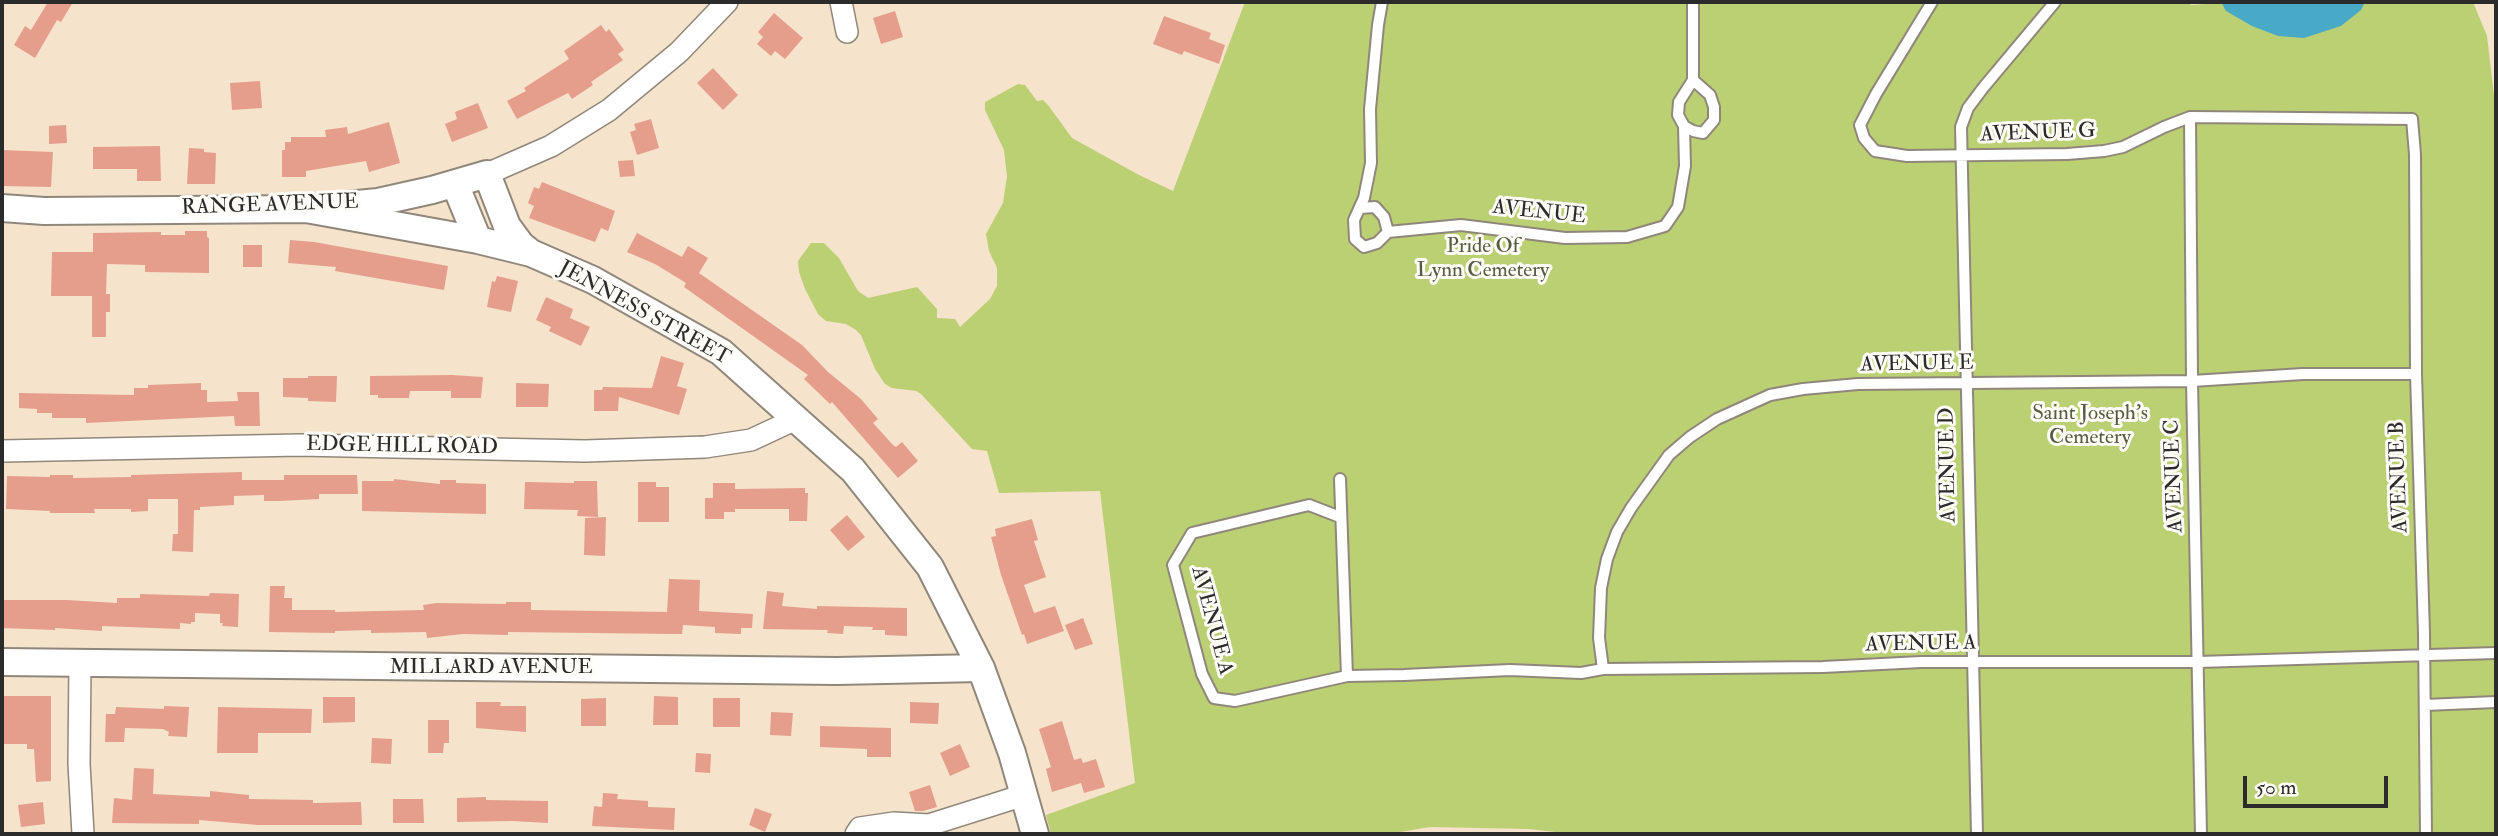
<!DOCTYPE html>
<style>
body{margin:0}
#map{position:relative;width:2498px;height:836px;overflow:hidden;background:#f6e3cb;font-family:"IM FELL Double Pica",serif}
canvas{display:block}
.frame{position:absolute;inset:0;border:4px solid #2b2b2b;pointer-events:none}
.scale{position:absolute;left:2243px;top:776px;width:145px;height:32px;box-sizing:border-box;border:4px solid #2b2b2b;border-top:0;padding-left:9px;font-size:21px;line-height:24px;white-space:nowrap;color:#2b2b2b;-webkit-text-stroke:5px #fdfcf7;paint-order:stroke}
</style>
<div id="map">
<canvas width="2498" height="836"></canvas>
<div class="frame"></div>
<div class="scale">50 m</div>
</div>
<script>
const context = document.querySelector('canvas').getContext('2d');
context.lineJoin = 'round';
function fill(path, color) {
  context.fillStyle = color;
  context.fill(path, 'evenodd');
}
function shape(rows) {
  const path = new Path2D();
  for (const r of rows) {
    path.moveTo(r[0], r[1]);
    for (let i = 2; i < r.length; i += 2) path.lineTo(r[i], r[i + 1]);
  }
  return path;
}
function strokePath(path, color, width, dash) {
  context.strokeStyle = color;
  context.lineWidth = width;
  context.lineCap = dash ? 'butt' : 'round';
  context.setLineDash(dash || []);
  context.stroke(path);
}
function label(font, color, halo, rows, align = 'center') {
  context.font = font + ' "IM FELL Double Pica",serif';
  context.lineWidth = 6;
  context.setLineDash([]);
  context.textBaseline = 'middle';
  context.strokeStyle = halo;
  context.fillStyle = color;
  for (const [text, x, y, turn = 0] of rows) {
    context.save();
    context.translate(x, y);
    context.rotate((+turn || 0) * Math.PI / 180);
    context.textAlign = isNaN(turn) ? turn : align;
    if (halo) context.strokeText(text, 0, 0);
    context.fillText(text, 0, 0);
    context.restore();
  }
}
fill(shape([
 [1245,2,2187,2,2191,5,2207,4,2214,2,2473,2,2487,36,2496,112,2496,834,1573,834,1529,829,1430,827,1388,834,1051,834,1046,815,1135,783,1100,491,999,493,987,451,972,449,921,394,916,391,892,388,885,384,875,369,861,335,856,330,846,324,826,321,818,314,805,289,799,272,798,261,811,243,824,243,839,258,858,291,868,298,917,287,937,309,937,318,955,319,960,327,990,299,997,286,997,268,989,251,986,234,1003,203,1007,176,1004,150,985,110,985,102,1018,84,1025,85,1037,101,1043,100,1048,105,1072,138,1139,175,1173,191]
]), '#bbcf73');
fill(shape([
 [2221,2,2365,2,2361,10,2341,26,2304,38,2278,36,2252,26,2226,11]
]), '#49aac8');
fill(shape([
 [48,2,73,2,61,22,57,20,35,58,14,45,25,26,31,30],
 [895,11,903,37,881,44,873,18],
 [774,13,803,38,785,59,775,51,771,56,757,44,763,37,758,32],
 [1164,16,1211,33,1209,39,1225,45,1219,64,1184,51,1182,55,1153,44],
 [601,25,606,32,609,29,624,50,618,54,623,60,591,82,593,85,572,99,568,93,517,119,507,101,526,91,524,88,569,59,564,51],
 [713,68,738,95,723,110,697,83],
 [260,81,262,108,232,110,230,83],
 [478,103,488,128,452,142,445,124,457,119,455,112],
 [651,119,659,148,637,155,630,132,636,130,634,124],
 [389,122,400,163,369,172,366,161,306,171,306,177,282,177,282,150,285,150,285,142,291,142,291,137,326,137,325,130,347,127,348,134],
 [66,125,67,143,49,144,49,126],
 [160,146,161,181,137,181,137,169,93,169,93,147],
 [189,148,204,149,204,152,216,153,215,184,187,184],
 [2,150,53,152,51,187,2,186],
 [633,160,635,176,620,177,618,161],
 [542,182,615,211,608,231,601,228,595,242,529,218,534,206,528,203,534,187,539,189],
 [185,231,207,231,207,237,209,238,209,273,145,272,145,265,107,264,106,294,110,294,110,312,106,312,106,337,92,337,92,296,51,296,52,252,93,252,93,233,161,232,161,235,185,235],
 [637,233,682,257,688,246,708,258,699,273,802,345,828,372,861,399,878,419,873,423,893,445,896,447,902,442,918,461,898,478,832,402,830,404,804,379,808,375,684,287,686,283,655,264,627,252],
 [290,240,314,242,448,266,444,290,335,271,336,267,288,263],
 [243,245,262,245,262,267,243,267],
 [497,276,518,281,511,312,487,307,492,281,495,282],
 [546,297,573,309,570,318,590,327,581,346,549,331,551,327,536,320],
 [661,356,684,363,677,386,687,389,679,415,619,397,618,411,594,411,594,390,602,390,603,387,652,388],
 [452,375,483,377,481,398,451,398,451,391,410,391,409,398,378,398,378,395,370,395,370,376],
 [308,376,337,376,336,402,308,401,308,398,283,397,283,378,308,378],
 [201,383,201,390,207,390,207,402,238,401,237,392,259,392,260,426,235,426,234,416,86,423,86,418,52,418,52,413,37,413,37,409,19,408,19,393,134,395,134,388,148,388,148,385],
 [516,383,549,384,548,407,516,407],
 [242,472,242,480,284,480,284,475,357,475,358,494,319,494,319,499,279,501,264,501,264,495,234,496,234,505,200,507,200,510,194,510,193,552,172,551,173,534,178,534,178,499,148,499,148,511,131,512,131,509,94,509,95,513,50,513,50,511,6,509,7,476,50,477,50,475,73,475,73,478,131,477,131,475],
 [394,479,440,484,440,480,456,480,456,483,486,484,486,514,362,511,362,481,394,481],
 [574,481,597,481,598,517,577,516,578,510,524,509,525,482,574,483],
 [638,482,656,482,656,487,669,487,669,522,638,522],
 [713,483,735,483,735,489,805,488,805,493,808,493,807,521,789,521,789,509,735,509,735,512,724,512,724,519,705,519,705,498,713,498],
 [847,515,865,537,848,551,830,530],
 [606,517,605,556,584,555,585,518],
 [1032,519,1038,540,1034,541,1046,577,1024,585,1034,613,1055,606,1064,631,1027,644,1024,634,1022,635,1001,575,991,537,996,536,995,529],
 [669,579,700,580,699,611,753,614,752,628,741,628,741,634,715,633,715,627,683,625,682,634,676,634,508,632,508,635,463,634,427,638,426,632,371,633,371,630,335,631,335,633,269,632,270,586,285,586,284,598,292,598,292,610,335,610,335,612,424,610,423,605,437,603,506,604,506,602,531,602,531,610,667,612],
 [767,591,784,593,782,606,817,609,817,606,907,608,907,636,885,635,885,630,872,630,873,627,844,626,843,634,827,633,828,630,763,629],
 [210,593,239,594,238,627,222,626,223,623,220,623,220,614,195,613,195,622,191,622,191,624,180,623,180,629,102,626,102,631,55,628,55,630,2,628,2,600,67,600,117,603,117,598,140,598,140,594,209,596],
 [1083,618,1093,644,1075,650,1065,625],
 [2,696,51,696,51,781,36,782,34,749,27,749,27,744,2,744],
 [654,696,678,697,678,725,653,725],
 [323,697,355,697,355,722,323,723],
 [606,698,606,726,581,726,581,699],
 [713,698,740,698,740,727,713,727],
 [476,702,501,702,500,706,526,706,526,732,476,728],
 [910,702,939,703,938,724,910,723],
 [164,706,189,707,187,737,168,736,169,732,163,729,125,728,124,742,105,742,106,714,115,714,116,707,164,709],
 [218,707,312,709,311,733,258,733,258,753,217,753],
 [771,712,793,713,791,736,770,735],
 [428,720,449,720,449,743,444,743,443,753,428,753],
 [1062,721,1074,760,1081,758,1083,763,1096,759,1105,787,1084,793,1081,783,1052,792,1046,769,1051,767,1039,729],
 [820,726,891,728,891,757,867,757,867,749,820,747],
 [372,738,392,739,391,764,371,763],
 [960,744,970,767,950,776,940,753],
 [696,753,711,754,710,773,695,772],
 [134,768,154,769,153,794,210,797,210,791,249,795,249,799,313,800,313,803,361,802,362,825,258,825,199,820,199,824,112,823,114,798,132,800],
 [930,785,937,807,923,811,915,811,909,792],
 [603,793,618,794,617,799,648,801,648,807,675,808,674,830,592,826,594,806,602,807],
 [486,797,486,800,548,801,548,823,512,821,457,822,457,798],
 [393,799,423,799,424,823,393,823],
 [43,802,45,824,21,827,18,805],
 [755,808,772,814,765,832,749,825]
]), '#e59e8c');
const service = shape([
 [1693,2,1693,80,1679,102,1678,115,1684,126,1693,131,1703,133,1714,120,1714,107,1710,95,1693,80],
 [1932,2,1876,94,1860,125,1864,138,1875,151,1907,156,2067,154,2104,151,2123,147,2164,127,2190,117,2412,119,2415,154,2416,374,2424,633,2426,834],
 [2190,117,2192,381,2201,834],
 [1360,208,1375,207,1384,217,1388,232,1377,243,1364,247,1355,239,1354,220,1364,198,1371,163,1370,109,1378,25,1382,2],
 [1388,232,1461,225,1565,238,1627,237,1665,226,1678,207,1685,166,1684,126],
 [1340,479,1347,676,1404,675,1510,670,1581,673,1603,669,1823,667,1921,662,2198,662,2496,653],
 [1340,517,1309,505,1192,533,1173,565,1202,674,1214,698,1235,701,1347,676],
 [1603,669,1599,638,1601,588,1607,559,1617,532,1631,508,1669,455,1690,437,1717,419,1770,395,1803,389,1858,384,2192,381,2303,374,2416,374],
 [2425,705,2496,702],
 [1977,834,1961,127,1968,108,1983,88,2055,2]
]);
const minor = shape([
 [841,2,847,32],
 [487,174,551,146,609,110,679,52,727,2],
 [2,451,300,445,585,451,705,447,751,440,796,419],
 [80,662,79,764,83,834],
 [856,834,860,828,894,823,929,825,1024,795]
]);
const tertiary = shape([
 [455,184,478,240],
 [2,208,44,211,306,209,378,202,432,190,487,174,507,226,521,245,531,253],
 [306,209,478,240,531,253,593,280,721,352,853,470,930,567,981,668,1012,753,1035,834],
 [2,662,837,671,981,668]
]);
strokePath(service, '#90877b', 14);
strokePath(minor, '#90877b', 24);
strokePath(tertiary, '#90877b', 30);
strokePath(service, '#fff', 10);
strokePath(minor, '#fff', 21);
strokePath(tertiary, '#fff', 26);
label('21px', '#2b2b2b', '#fdfcf7', [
 ["AVENUE G",2038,134,-2],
 ["RANGE AVENUE",270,206,-2],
 ["AVENUE",1539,213,6],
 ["JENNESS STREET",644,314,29],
 ["AVENUE E",1917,365,-1],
 ["EDGE HILL ROAD",402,447,1],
 ["AVENUE D",1949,465,-91],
 ["AVENUE C",2175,476,-92],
 ["AVENUE B",2400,477,-92],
 ["AVENUE A",1211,621,75],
 ["AVENUE A",1921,645,-1],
 ["MILLARD AVENUE",491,668]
]);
label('21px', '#565c41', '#fdfcf7', [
 ["Pride Of",1483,247],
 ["Lynn Cemetery",1483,271],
 ["Saint Joseph's",2090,414],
 ["Cemetery",2090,438]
]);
</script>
